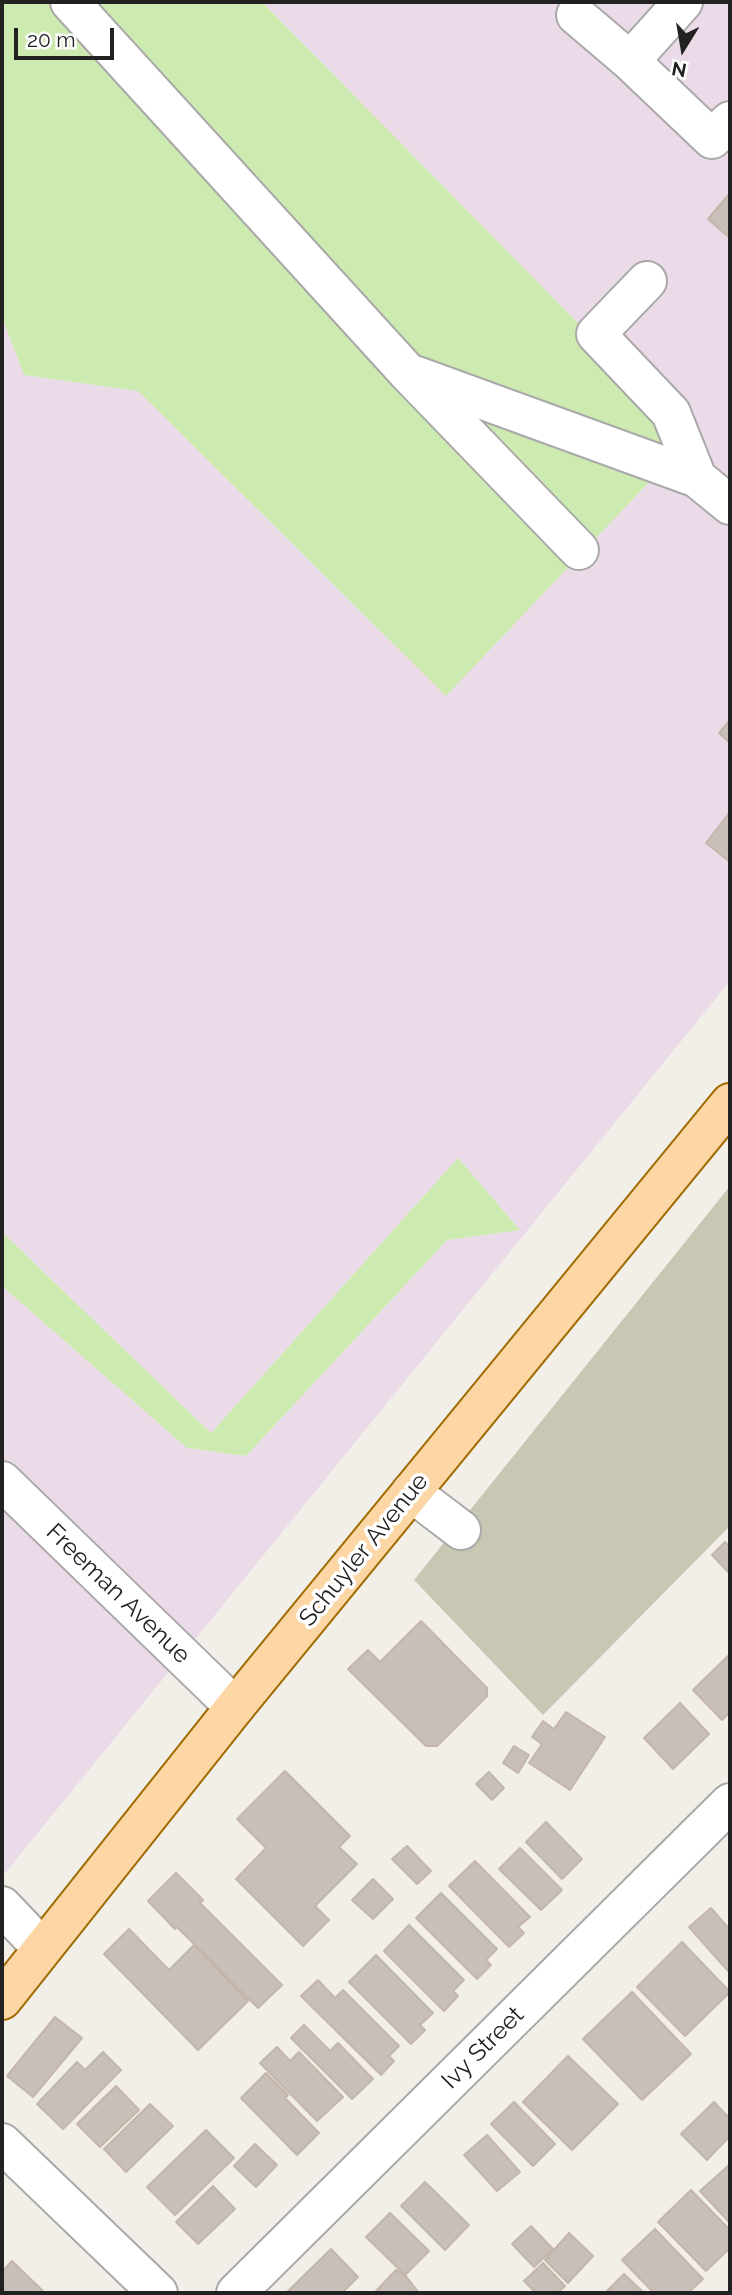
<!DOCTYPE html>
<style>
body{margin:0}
#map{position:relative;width:732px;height:2295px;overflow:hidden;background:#f2efe9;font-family:Raleway,sans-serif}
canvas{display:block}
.frame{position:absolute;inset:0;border:4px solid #222;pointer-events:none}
.north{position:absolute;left:648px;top:14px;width:70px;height:70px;-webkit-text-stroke:5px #fff;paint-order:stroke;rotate:191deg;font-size:19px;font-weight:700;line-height:28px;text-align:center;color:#222}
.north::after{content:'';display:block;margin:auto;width:24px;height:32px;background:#222;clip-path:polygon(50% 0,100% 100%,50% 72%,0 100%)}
.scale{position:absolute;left:14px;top:28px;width:100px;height:32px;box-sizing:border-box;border:4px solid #222;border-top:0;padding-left:9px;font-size:21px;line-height:24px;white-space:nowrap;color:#222;-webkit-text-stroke:5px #fff;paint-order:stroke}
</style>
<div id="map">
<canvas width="732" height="2295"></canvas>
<div class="frame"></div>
<div class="north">N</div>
<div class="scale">20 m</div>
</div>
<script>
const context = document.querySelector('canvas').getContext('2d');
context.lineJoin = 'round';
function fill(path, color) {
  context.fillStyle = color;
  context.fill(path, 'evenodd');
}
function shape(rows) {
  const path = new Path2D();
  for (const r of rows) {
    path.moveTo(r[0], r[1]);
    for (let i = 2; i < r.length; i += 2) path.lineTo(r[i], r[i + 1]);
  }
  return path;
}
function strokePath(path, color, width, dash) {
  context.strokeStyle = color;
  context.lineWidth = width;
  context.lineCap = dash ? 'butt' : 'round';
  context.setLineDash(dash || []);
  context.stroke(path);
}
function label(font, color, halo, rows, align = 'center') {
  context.font = font + ' Raleway,sans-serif';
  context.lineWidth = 7;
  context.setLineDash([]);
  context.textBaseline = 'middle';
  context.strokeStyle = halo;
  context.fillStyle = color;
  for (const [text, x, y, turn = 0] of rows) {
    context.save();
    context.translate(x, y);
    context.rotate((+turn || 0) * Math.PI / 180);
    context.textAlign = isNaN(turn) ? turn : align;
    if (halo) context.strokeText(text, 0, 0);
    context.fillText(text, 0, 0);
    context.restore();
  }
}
fill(shape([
 [262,2,730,2,730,981,2,1877,2,1286,187,1448,246,1456,447,1240,520,1230,458,1158,211,1433,2,1232,2,317,24,375,138,391,446,695,691,438]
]), '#ebdbe8');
fill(shape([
 [730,1186,730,1526,543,1715,414,1580]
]), '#c7c7b4');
fill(shape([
 [2,2,262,2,691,438,446,696,138,391,24,375,2,317],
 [458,1158,520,1230,447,1240,246,1456,187,1448,2,1286,2,1232,211,1433]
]), '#cdebb0');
const building = shape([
 [730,193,730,238,708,219,730,193],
 [730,720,730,743,719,733,730,720],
 [730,812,730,862,706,843,730,812],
 [725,1542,730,1547,730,1574,712,1555,725,1542],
 [421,1621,487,1688,487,1696,437,1746,426,1746,348,1669,368,1650,380,1662,421,1621],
 [729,1655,730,1712,722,1720,693,1690,729,1655],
 [680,1703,709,1734,673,1769,644,1738,680,1703],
 [566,1712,605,1737,570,1790,529,1763,542,1744,532,1737,543,1721,554,1729,566,1712],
 [514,1746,529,1755,518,1773,503,1763,514,1746],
 [285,1771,350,1836,339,1847,357,1864,315,1906,329,1920,303,1946,236,1879,266,1848,237,1819,285,1771],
 [489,1772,504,1788,492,1800,476,1784,489,1772],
 [546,1822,582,1859,562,1879,526,1842,546,1822],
 [407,1846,431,1871,417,1884,392,1859,407,1846],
 [520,1848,562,1890,541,1910,499,1869,520,1848],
 [475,1861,530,1917,518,1927,524,1933,509,1947,449,1886,475,1861],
 [176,1873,203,1900,200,1903,282,1985,258,2008,177,1927,175,1929,148,1901,176,1873],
 [373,1879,393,1899,373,1919,352,1900,373,1879],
 [441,1893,497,1949,486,1960,491,1965,477,1979,416,1918,441,1893],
 [711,1908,730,1930,730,1968,728,1971,689,1927,711,1908],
 [409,1925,464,1980,453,1991,458,1996,444,2011,384,1951,409,1925],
 [129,1929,169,1970,194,1945,248,2001,198,2050,104,1954,129,1929],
 [682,1942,730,1992,685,2036,637,1987,682,1942],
 [376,1955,433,2013,420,2025,425,2030,411,2044,349,1982,376,1955],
 [318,1980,335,1998,343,1990,399,2046,389,2056,394,2061,381,2075,301,1996,318,1980],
 [632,1992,691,2054,642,2100,583,2039,632,1992],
 [55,2017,82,2038,33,2097,7,2076,55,2017],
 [304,2025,330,2051,338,2043,373,2079,352,2099,291,2038,304,2025],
 [277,2047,290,2061,299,2052,343,2097,317,2121,260,2063,277,2047],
 [103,2052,121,2070,63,2129,37,2104,77,2062,85,2070,103,2052],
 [568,2056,618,2104,572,2150,523,2102,568,2056],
 [266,2073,288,2095,285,2098,319,2133,297,2155,241,2098,266,2073],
 [116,2086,139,2110,100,2147,77,2124,116,2086],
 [514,2102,555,2144,533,2166,491,2124,514,2102],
 [714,2102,730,2119,730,2136,707,2160,681,2134,714,2102],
 [150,2104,173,2126,126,2172,104,2149,150,2104],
 [206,2130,234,2158,175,2215,147,2187,206,2130],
 [487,2135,520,2172,497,2191,464,2155,487,2135],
 [255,2144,277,2165,256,2187,234,2166,255,2144],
 [729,2165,730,2166,730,2223,700,2191,729,2165],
 [425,2182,469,2225,445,2250,401,2206,425,2182],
 [213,2186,235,2209,198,2244,176,2222,213,2186],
 [691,2190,730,2230,730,2248,706,2271,658,2222,691,2190],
 [390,2213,429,2251,405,2275,366,2237,390,2213],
 [531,2226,553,2249,534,2267,512,2244,531,2226],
 [655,2229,703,2279,688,2293,654,2293,622,2260,655,2229],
 [569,2233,593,2256,568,2283,545,2260,569,2233],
 [331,2249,358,2277,342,2293,286,2293,331,2249],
 [12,2261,43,2291,40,2293,2,2293,2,2272,12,2261],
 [543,2263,565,2286,557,2293,536,2293,524,2281,543,2263],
 [396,2270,405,2275,419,2293,378,2293,376,2291,396,2270],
 [624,2274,644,2293,605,2293,624,2274]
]);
fill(building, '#c7bfb8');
strokePath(building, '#c4b6ab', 2);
const minor = shape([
 [70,2,408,373,579,550],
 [683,2,630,61,712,139,730,121],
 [576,15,630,61],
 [647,281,596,334,671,413,697,478],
 [417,376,697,478,730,505],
 [2,1481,235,1707],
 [411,1492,461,1530],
 [2,1906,42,1948],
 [2,2143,158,2293],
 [236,2293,730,1803]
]);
const major = shape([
 [2,2000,235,1707,730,1103]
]);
strokePath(minor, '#a9a9a9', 42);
strokePath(major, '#a06b00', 42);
strokePath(minor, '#fff', 38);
strokePath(major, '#fcd6a4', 38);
label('24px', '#222', '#fff', [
 ["Schuyler Avenue",364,1550,-51],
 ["Freeman Avenue",118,1594,44],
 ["Ivy Street",483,2048,-45]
]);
</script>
